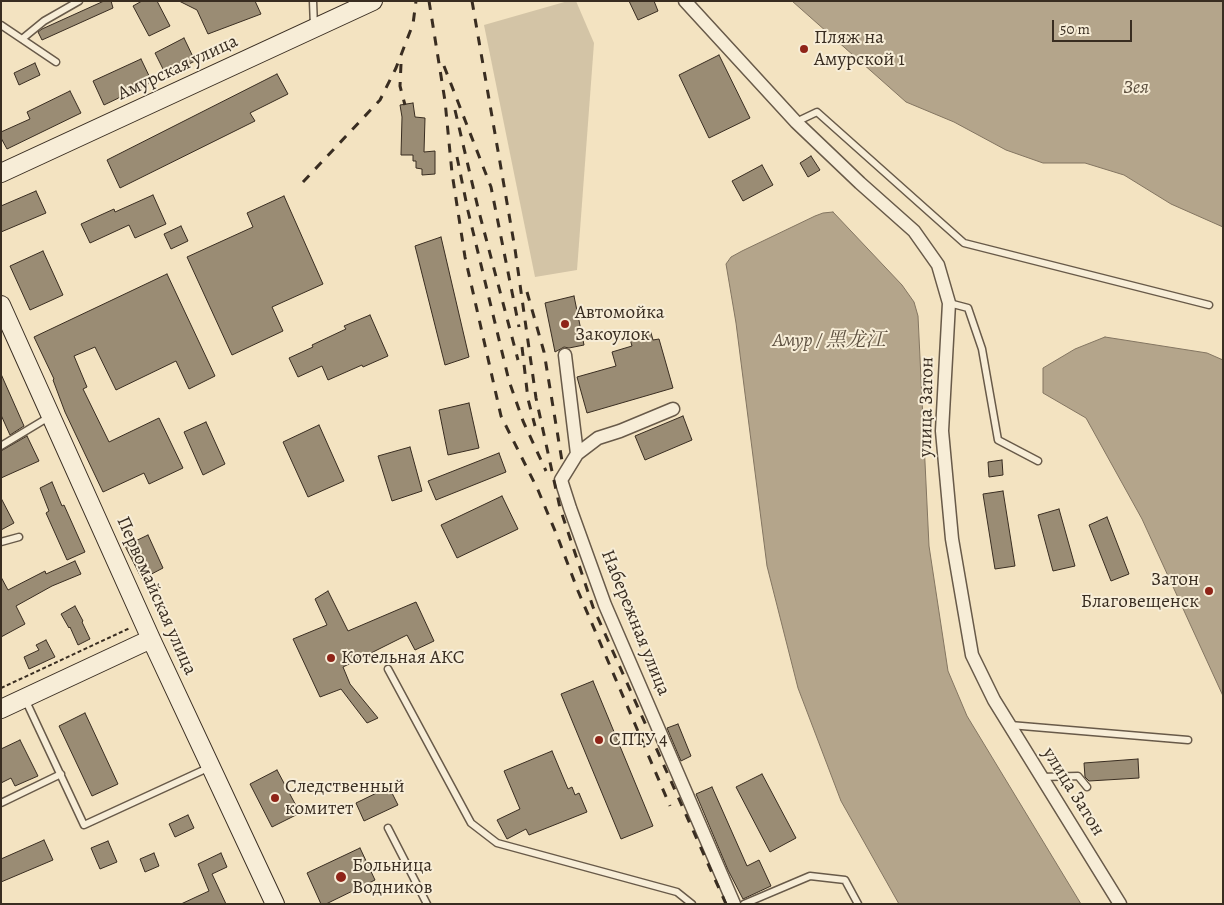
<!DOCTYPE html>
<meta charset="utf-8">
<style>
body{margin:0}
#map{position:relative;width:1224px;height:905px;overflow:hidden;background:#f3e3c1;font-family:Alegreya,serif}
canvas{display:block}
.frame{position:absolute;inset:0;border:2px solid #392d21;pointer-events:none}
.scale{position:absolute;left:1052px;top:20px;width:80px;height:22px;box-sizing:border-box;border:2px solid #392d21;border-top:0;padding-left:6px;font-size:15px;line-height:18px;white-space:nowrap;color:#392d21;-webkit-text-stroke:4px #f7edd7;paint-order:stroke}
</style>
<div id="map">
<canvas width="1224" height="905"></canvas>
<div class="frame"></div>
<div class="scale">50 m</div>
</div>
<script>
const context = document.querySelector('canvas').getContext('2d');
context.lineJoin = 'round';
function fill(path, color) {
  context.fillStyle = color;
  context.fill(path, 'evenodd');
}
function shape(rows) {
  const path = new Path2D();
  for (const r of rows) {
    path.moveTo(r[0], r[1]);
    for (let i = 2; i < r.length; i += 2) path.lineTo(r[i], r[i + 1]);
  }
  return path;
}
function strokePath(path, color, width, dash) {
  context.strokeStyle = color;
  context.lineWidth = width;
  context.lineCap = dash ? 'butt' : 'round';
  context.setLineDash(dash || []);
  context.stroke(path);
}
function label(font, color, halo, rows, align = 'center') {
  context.font = font + ' Alegreya,"Noto Serif SC",serif';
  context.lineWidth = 4;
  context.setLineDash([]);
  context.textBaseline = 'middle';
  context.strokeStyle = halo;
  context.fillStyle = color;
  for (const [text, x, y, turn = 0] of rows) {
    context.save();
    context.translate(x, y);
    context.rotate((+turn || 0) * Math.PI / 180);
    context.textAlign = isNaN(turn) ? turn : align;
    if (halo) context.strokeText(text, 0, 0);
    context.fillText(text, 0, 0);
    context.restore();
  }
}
fill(shape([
 [568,1,576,1,594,43,577,270,535,277,484,25]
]), '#d3c4a6');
const water = shape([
 [792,1,1223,1,1223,227,1171,204,1124,175,1085,163,1043,163,1006,150,954,122,906,102,792,1],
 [833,212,902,285,914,302,918,316,929,546,948,671,967,716,1081,904,899,904,841,801,798,688,767,566,736,323,726,264,731,257,742,251,815,216,823,213,833,212],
 [1105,337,1207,353,1223,360,1223,696,1142,519,1086,418,1043,393,1043,368,1075,349,1105,337]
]);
fill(water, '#b4a58b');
strokePath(water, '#837561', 1);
const building = shape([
 [104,1,111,1,113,8,42,40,38,32,42,29,104,1],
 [142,1,157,1,170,26,149,36,133,6,142,1],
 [179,1,255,1,261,14,208,34,197,10,179,1],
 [629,1,654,1,658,11,638,20,629,1],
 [184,38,195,61,166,75,155,53,184,38],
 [719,55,750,118,709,138,679,75,719,55],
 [141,59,152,82,104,105,93,81,141,59],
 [35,63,40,75,19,85,14,73,35,63],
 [277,74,288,94,250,113,255,121,120,188,107,160,277,74],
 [70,91,81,113,7,149,1,138,1,132,30,119,27,112,70,91],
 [413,103,415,117,425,118,424,152,435,151,435,174,422,175,422,169,416,168,416,161,413,161,413,155,401,155,402,117,400,105,413,103],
 [811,156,820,170,808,177,800,163,811,156],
 [762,165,773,185,743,201,732,181,762,165],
 [36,191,46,213,1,232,1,206,36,191],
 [153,195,166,224,135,238,129,225,90,243,81,224,114,209,115,212,153,195],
 [284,196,323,284,272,307,283,331,232,355,187,257,253,227,247,213,284,196],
 [181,226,188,241,171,249,164,234,181,226],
 [441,237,469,357,445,365,415,246,441,237],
 [43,251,63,295,30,310,10,266,43,251],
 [167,274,215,376,189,389,176,361,116,390,95,347,74,356,87,387,83,389,109,442,159,418,183,468,149,484,144,473,103,492,65,412,53,380,54,379,34,337,167,274],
 [574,296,584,345,569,348,564,347,555,352,545,303,574,296],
 [370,315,388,356,363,367,362,365,328,380,322,366,298,377,289,358,313,347,312,345,346,329,344,326,370,315],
 [651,333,653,340,659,339,673,388,587,413,577,377,616,366,612,352,632,346,630,339,651,333],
 [1,374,24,426,10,435,1,415,1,374],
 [469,403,479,448,448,455,439,410,469,403],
 [683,416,692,440,645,460,635,436,683,416],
 [206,422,225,464,203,475,184,432,206,422],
 [319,425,344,481,308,497,283,442,319,425],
 [27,436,39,461,1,478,1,451,27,436],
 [410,447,422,491,392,501,378,456,410,447],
 [499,453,506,472,436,500,428,481,499,453],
 [1002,460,1003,475,989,477,988,462,1002,460],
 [52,482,62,506,64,505,85,552,67,560,46,513,49,511,40,488,52,482],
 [1003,491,1015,566,995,569,983,494,1003,491],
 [502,496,518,529,457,558,441,525,502,496],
 [1,498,14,523,1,530,1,498],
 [1059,509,1075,566,1053,571,1038,515,1059,509],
 [1107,517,1129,574,1111,581,1089,525,1107,517],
 [148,535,163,568,142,579,125,546,148,535],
 [75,561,81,574,52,586,16,606,25,624,1,637,1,577,8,590,45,571,46,574,75,561],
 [328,591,348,631,416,602,434,641,415,650,407,635,343,667,350,684,378,718,367,723,341,689,320,697,293,639,327,625,315,599,328,591],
 [75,606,83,621,82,622,90,639,78,645,70,627,69,628,61,614,75,606],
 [46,640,55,657,29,669,24,657,39,650,36,645,46,640],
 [593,681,653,826,621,839,561,694,593,681],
 [85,713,118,784,92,796,59,726,85,713],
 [678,724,691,756,681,761,667,728,678,724],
 [20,740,38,776,15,786,11,778,1,783,1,749,20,740],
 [552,751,568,789,572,787,575,795,579,793,587,812,529,835,526,829,507,839,497,820,520,809,504,771,552,751],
 [1138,759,1139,778,1089,781,1085,777,1084,763,1138,759],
 [277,770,300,813,272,827,250,784,277,770],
 [762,774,796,838,770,852,736,787,762,774],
 [389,787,398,805,364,821,356,803,389,787],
 [712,787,747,866,759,860,771,886,743,899,728,870,696,794,712,787],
 [188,815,194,828,175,837,169,824,188,815],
 [44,840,53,860,1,882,1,859,44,840],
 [108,841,117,862,100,869,91,848,108,841],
 [360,848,375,880,326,904,321,904,307,873,360,848],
 [154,853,159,866,145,872,140,859,154,853],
 [221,853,227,867,212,874,226,904,181,904,209,891,198,864,221,853]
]);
fill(building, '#9a8c74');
strokePath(building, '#392d21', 1);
const lane = shape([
 [313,1,314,27],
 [1,25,56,62],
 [22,39,44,21,79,1],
 [796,122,817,112,964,243,1209,305],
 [949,303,968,308,982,349,998,440,1038,461],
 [1,446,49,417],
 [1,542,19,537],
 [388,669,471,823,497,843,677,892,692,904],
 [25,699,84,825,210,767],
 [1010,725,1188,740],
 [1042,777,1078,776,1087,787],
 [1,803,61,774],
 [388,828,427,904],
 [744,904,810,876,845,880,858,904]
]);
const street = shape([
 [685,1,796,122,860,183,914,231,938,265,949,303,942,431,952,539,972,655,994,700,1120,904],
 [565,355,577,454],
 [673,409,620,431,598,438,577,454,561,480,570,508,605,605,734,904]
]);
const secondary = shape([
 [1,173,373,1],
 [1,305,151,639,275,904],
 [1,709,151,639]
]);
strokePath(lane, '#685a49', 9);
strokePath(street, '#685a49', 15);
strokePath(secondary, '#392d21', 20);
strokePath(shape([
 [1,688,130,628]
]), '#392d21', 2, [4, 2.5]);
strokePath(lane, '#f7edd7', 6);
strokePath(street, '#f7edd7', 12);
strokePath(secondary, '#f7edd7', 18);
strokePath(shape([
 [429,1,445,101,452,173,465,257,501,416,538,490,558,538,578,591,670,806],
 [472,1,515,249,536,398,560,508,593,607,726,904],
 [401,64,400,86,405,105],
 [444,66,491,187,519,327],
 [455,110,478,208,518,360],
 [457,157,468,211,509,381,523,421,546,471],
 [303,182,380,100,396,68,413,24,416,1],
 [527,292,544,352,562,461],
 [522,347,528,399,535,426]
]), '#392d21', 3, [9, 9]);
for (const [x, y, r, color] of [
 [804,49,5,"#8f2418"],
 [565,324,5,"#8f2418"],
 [1209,591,5,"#8f2418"],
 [331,658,5,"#8f2418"],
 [599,740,5,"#8f2418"],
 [275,798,5,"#8f2418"],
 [341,877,6,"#8f2418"]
]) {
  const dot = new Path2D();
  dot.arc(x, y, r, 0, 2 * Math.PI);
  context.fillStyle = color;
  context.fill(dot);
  strokePath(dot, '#f7edd7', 2);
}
label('19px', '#392d21', '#f7edd7', [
 ["Пляж на",814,38],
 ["Амурской 1",814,60],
 ["Автомойка",575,313],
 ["Закоулок",575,335],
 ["Затон",1199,580,"right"],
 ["Благовещенск",1199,602,"right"],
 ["Котельная АКС",341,658],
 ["СПТУ 4",609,740],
 ["Следственный",285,787],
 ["комитет",285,809],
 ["Больница",352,866],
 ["Водников",352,888]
], 'left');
label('19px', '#392d21', '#f7edd7', [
 ["Амурская улица",178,68,-25],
 ["улица Затон",927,407,-89],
 ["Первомайская улица",156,596,66],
 ["Набережная улица",635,623,68],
 ["улица Затон",1073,792,58]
]);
label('italic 20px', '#5e5141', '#f7edd7', [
 ["Зея",1136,88],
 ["Амур / 黑龙江",829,341]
]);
</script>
